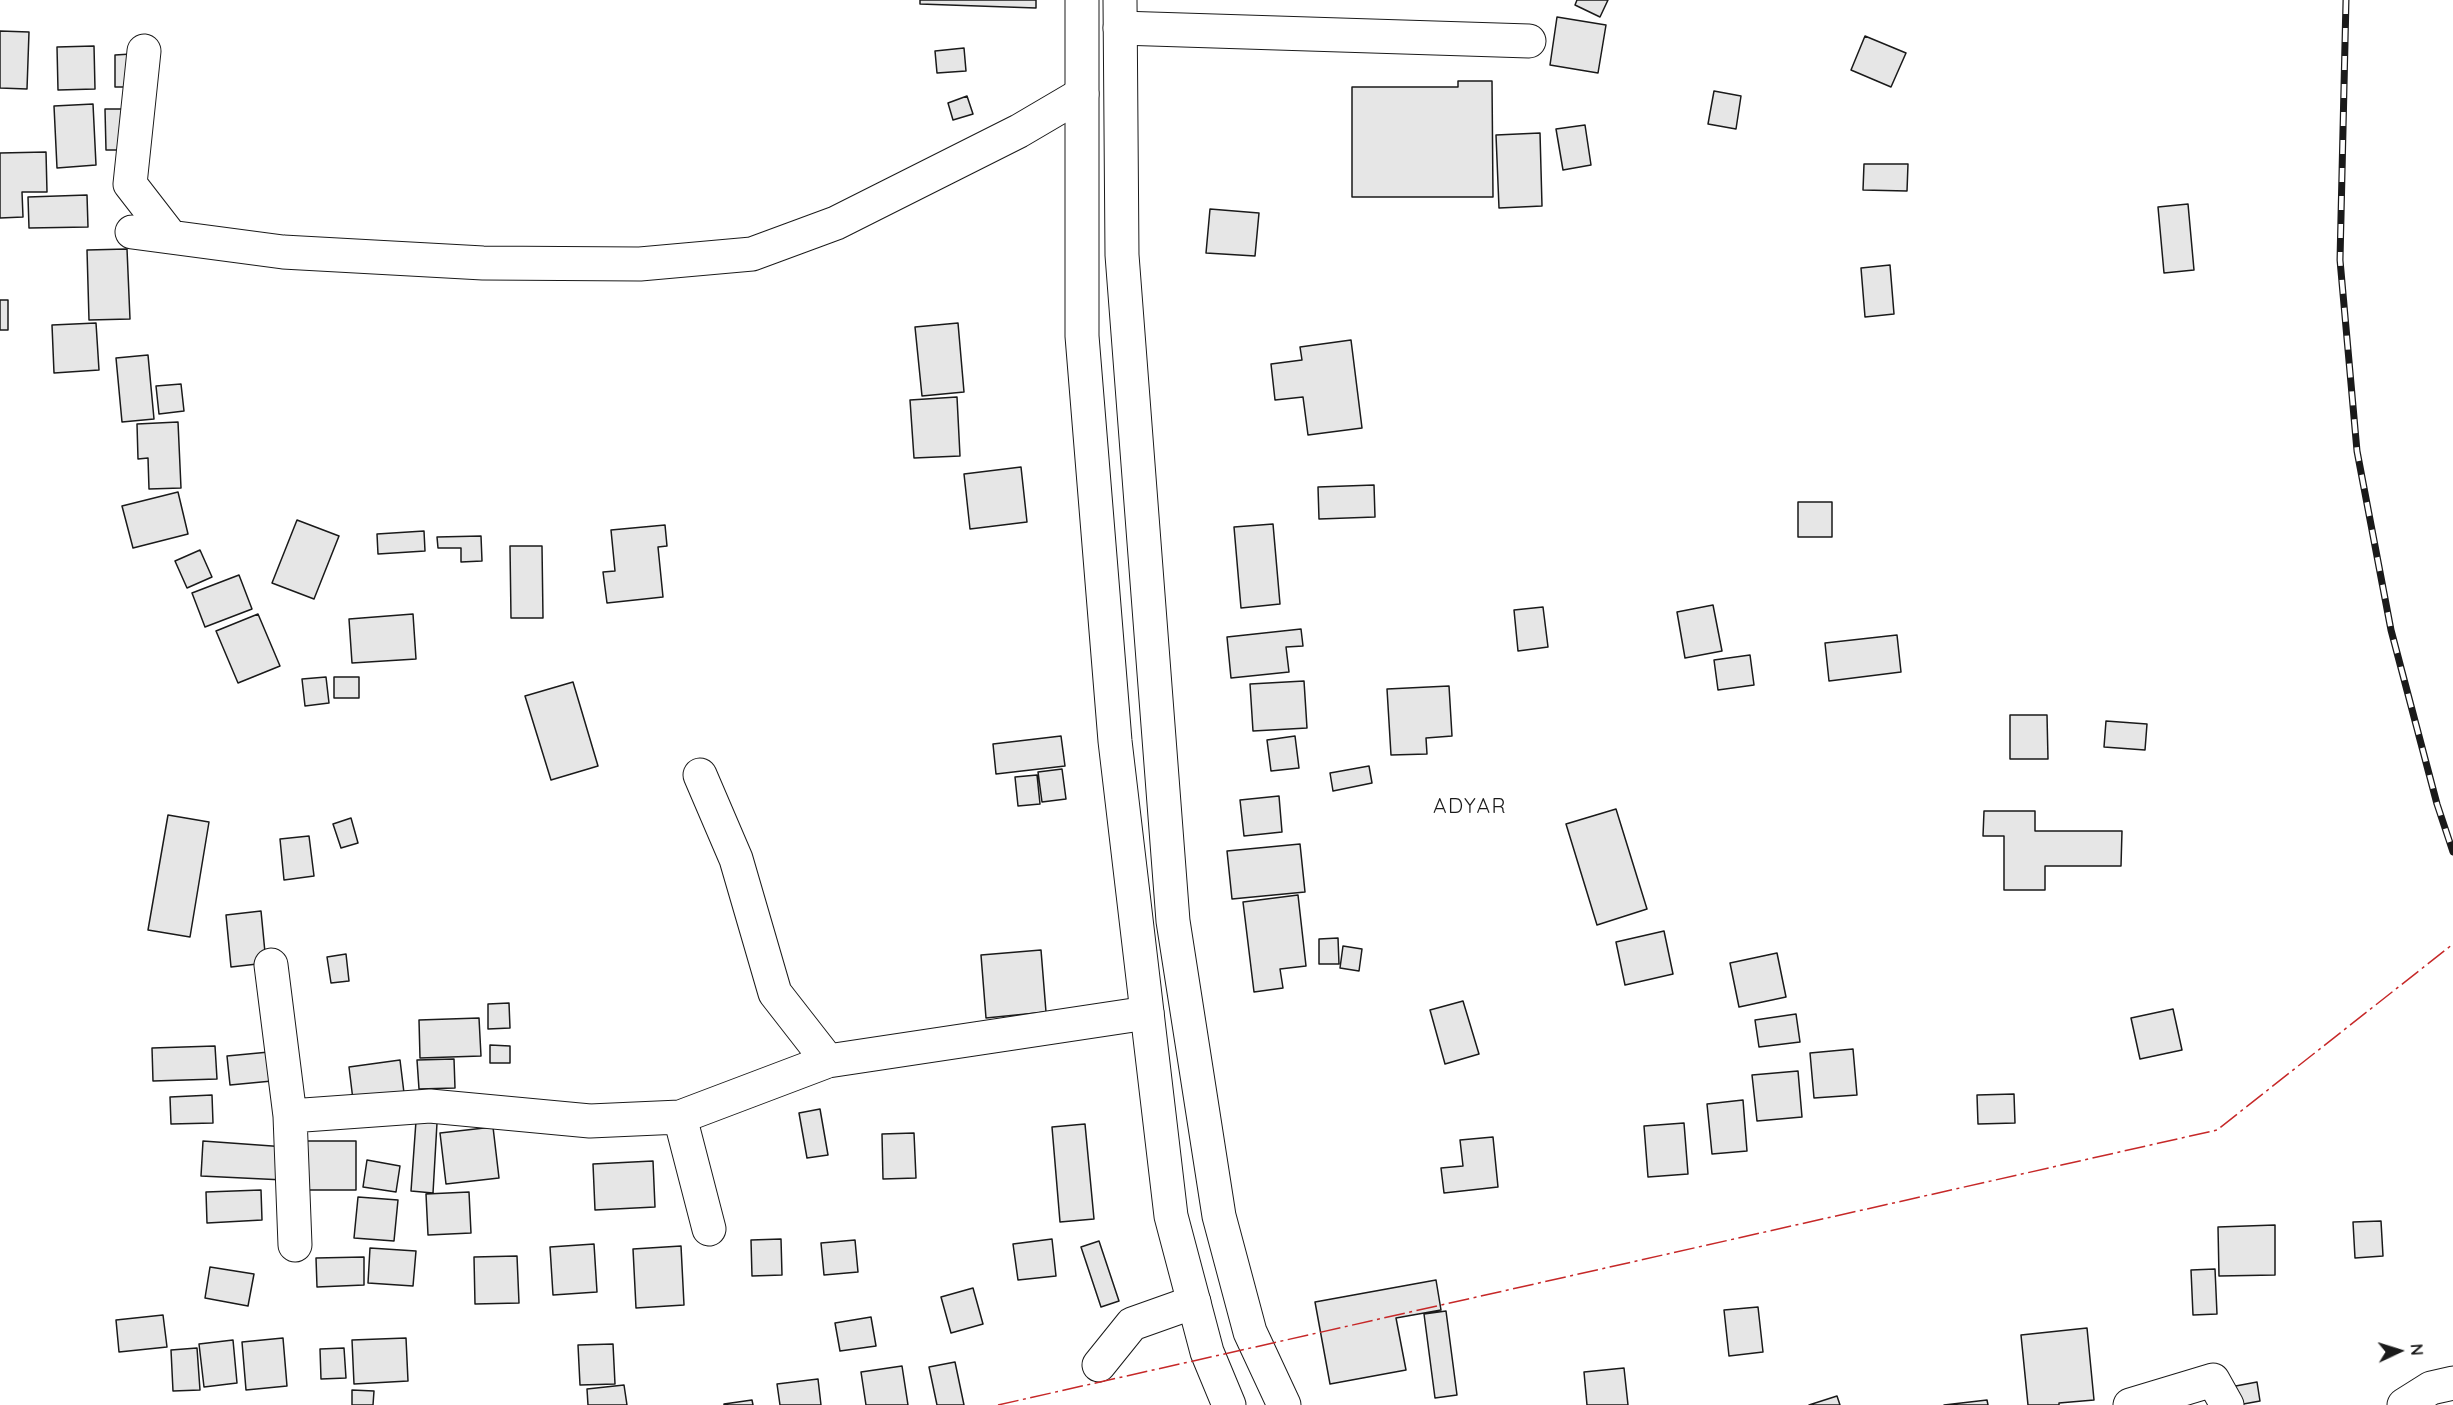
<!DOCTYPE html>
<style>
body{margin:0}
#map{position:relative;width:2453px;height:1405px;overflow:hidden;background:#fff;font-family:Quicksand,sans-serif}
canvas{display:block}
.north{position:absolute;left:2369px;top:1321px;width:60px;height:60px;-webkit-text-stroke:4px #fff;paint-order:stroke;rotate:86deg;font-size:16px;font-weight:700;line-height:24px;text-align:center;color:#1a1a1a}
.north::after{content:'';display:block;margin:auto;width:21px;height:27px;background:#1a1a1a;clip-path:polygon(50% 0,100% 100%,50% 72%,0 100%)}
</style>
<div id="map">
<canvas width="2453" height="1405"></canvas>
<div class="north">N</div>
</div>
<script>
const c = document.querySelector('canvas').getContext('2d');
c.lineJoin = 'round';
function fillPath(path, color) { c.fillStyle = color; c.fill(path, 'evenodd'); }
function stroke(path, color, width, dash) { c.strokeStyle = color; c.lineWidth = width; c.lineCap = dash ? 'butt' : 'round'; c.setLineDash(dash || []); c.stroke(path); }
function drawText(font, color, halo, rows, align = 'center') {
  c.font = font + ' Quicksand,sans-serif'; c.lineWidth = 4.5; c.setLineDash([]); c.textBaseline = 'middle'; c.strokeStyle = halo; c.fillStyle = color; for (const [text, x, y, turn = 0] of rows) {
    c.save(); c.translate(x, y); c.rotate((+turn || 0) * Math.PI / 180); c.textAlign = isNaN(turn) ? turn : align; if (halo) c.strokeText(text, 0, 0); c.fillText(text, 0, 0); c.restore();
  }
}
const building = new Path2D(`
 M 920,0 L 1036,0 L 1036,8 L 920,4 Z
 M 1577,0 L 1608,0 L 1600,17 L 1575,5 Z
 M 1557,17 L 1606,25 L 1598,73 L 1550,65 Z
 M 0,31 L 29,32 L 27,89 L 0,88 Z
 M 1865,36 L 1906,53 L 1891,87 L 1851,70 Z
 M 94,46 L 95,89 L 58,90 L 57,47 Z
 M 964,48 L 966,71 L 937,73 L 935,51 Z
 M 131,54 L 132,87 L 115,87 L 115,55 Z
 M 1458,81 L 1492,81 L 1493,197 L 1352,197 L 1352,87 L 1458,87 Z
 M 1714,91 L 1741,96 L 1736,129 L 1708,124 Z
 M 967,96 L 973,114 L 953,120 L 948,103 Z
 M 93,104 L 96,165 L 57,168 L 54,106 Z
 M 105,109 L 126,109 L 127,150 L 106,150 Z
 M 1585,125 L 1591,165 L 1563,170 L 1556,129 Z
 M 1540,133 L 1542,206 L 1499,208 L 1496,135 Z
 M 46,152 L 47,192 L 22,192 L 23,217 L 0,218 L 0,153 Z
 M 1864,164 L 1908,164 L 1907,191 L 1863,190 Z
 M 87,195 L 88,227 L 29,228 L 28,197 Z
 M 2188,204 L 2194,270 L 2164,273 L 2158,207 Z
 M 1210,209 L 1259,213 L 1255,256 L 1206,253 Z
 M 127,249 L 130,319 L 89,320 L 87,250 Z
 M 1890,265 L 1894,314 L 1865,317 L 1861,268 Z
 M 0,300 L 8,300 L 8,330 L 0,330 Z
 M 96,323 L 99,370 L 54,373 L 52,325 Z
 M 958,323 L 964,392 L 922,396 L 915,327 Z
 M 1351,340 L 1362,428 L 1308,435 L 1303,397 L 1275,400 L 1271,364 L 1302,360 L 1300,347 Z
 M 148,355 L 154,419 L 122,422 L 116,358 Z
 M 181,384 L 184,411 L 159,414 L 156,386 Z
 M 957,397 L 960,456 L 914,458 L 910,400 Z
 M 178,422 L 181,488 L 149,489 L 148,458 L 138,459 L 137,424 Z
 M 1021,467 L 1027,522 L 970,529 L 964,474 Z
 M 1374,485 L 1375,517 L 1319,519 L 1318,487 Z
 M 178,492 L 188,534 L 133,548 L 122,506 Z
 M 1798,502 L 1832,502 L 1832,537 L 1798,537 Z
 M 297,520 L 339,536 L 314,599 L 272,583 Z
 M 1273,524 L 1280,604 L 1241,608 L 1234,527 Z
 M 665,525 L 667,546 L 658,547 L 663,597 L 607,603 L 603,572 L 615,571 L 611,530 Z
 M 424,531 L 425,551 L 378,554 L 377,534 Z
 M 481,536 L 482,561 L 461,562 L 461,548 L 438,548 L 437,537 Z
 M 510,546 L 542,546 L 543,618 L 511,618 Z
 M 200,550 L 212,577 L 187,588 L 175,561 Z
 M 239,575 L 252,609 L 205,627 L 192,593 Z
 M 1713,605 L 1722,651 L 1685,658 L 1677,612 Z
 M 1543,607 L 1548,647 L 1518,651 L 1514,610 Z
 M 258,614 L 280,666 L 238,683 L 216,631 Z
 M 413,614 L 416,659 L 352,663 L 349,619 Z
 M 1301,629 L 1303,646 L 1286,647 L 1289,672 L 1231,678 L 1227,637 Z
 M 1897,635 L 1901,672 L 1829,681 L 1825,643 Z
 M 1750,655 L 1754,685 L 1718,690 L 1714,660 Z
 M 326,677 L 329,703 L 305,706 L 302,679 Z
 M 334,677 L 359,677 L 359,698 L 334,698 Z
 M 1304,681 L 1307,728 L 1253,731 L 1250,684 Z
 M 573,682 L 598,766 L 551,780 L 525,696 Z
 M 1449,686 L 1452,736 L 1426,738 L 1427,754 L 1391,755 L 1387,689 Z
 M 2010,715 L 2047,715 L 2048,759 L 2010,759 Z
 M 2106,721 L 2147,724 L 2145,750 L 2104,747 Z
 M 1061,736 L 1065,766 L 996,774 L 993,744 Z
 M 1295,736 L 1299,768 L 1271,771 L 1267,740 Z
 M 1369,766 L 1372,783 L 1333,791 L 1330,773 Z
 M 1062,769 L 1066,799 L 1042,802 L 1038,772 Z
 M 1037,775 L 1040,804 L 1018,806 L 1015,777 Z
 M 1279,796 L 1282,832 L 1244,836 L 1240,800 Z
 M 1616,809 L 1647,909 L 1597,925 L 1566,824 Z
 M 1984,811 L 2035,811 L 2035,831 L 2122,831 L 2121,866 L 2045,866 L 2045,890 L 2004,890 L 2004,836 L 1983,836 Z
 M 168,815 L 209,822 L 190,937 L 148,930 Z
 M 351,818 L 358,843 L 341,848 L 333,824 Z
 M 309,836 L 314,876 L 284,880 L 280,839 Z
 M 1300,844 L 1305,892 L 1232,899 L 1227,851 Z
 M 1298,895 L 1306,966 L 1280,969 L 1283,988 L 1254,992 L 1243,902 Z
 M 261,911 L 266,963 L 231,967 L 226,915 Z
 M 1664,931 L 1673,974 L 1625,985 L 1616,942 Z
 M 1338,938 L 1339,964 L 1319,964 L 1319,939 Z
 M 1343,946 L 1362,949 L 1359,971 L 1340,968 Z
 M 1041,950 L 1046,1012 L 986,1018 L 981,955 Z
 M 1777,953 L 1786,997 L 1739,1007 L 1730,963 Z
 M 346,954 L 349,981 L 331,983 L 327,957 Z
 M 1463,1001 L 1479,1054 L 1445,1064 L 1430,1010 Z
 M 509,1003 L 510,1028 L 488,1029 L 488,1004 Z
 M 2173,1009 L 2182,1050 L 2140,1059 L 2131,1018 Z
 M 1796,1014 L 1800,1042 L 1759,1047 L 1755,1020 Z
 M 479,1018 L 481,1056 L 420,1058 L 419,1020 Z
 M 490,1045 L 510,1046 L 510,1063 L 490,1063 Z
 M 215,1046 L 217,1079 L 153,1081 L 152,1048 Z
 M 1853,1049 L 1857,1095 L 1814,1098 L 1810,1053 Z
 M 269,1052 L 272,1081 L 230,1085 L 227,1056 Z
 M 454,1059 L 455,1088 L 419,1089 L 417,1060 Z
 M 400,1060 L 404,1093 L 353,1100 L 349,1067 Z
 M 1798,1071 L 1802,1117 L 1757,1121 L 1752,1075 Z
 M 2014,1094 L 2015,1123 L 1978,1124 L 1977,1095 Z
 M 212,1095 L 213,1123 L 171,1124 L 170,1097 Z
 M 1743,1100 L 1747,1151 L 1712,1154 L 1707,1104 Z
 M 820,1109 L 828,1155 L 807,1158 L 799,1113 Z
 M 416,1121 L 437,1123 L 433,1193 L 411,1191 Z
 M 1684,1123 L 1688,1174 L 1648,1177 L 1644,1126 Z
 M 1085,1124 L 1094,1219 L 1060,1222 L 1052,1127 Z
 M 493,1127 L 499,1178 L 446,1184 L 440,1133 Z
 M 914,1133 L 916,1178 L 883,1179 L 882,1134 Z
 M 1493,1137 L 1498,1187 L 1444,1193 L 1441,1168 L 1463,1166 L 1460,1140 Z
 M 203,1141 L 286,1147 L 284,1180 L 201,1176 Z
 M 306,1141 L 356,1141 L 356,1190 L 307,1190 Z
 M 367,1160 L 400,1166 L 396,1192 L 363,1187 Z
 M 653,1161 L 655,1207 L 595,1210 L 593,1164 Z
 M 261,1190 L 262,1220 L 207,1223 L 206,1192 Z
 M 469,1192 L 471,1233 L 428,1235 L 426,1194 Z
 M 358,1197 L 398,1200 L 394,1241 L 354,1238 Z
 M 2381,1221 L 2383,1256 L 2355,1258 L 2353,1222 Z
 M 2275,1225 L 2275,1275 L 2219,1276 L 2218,1227 Z
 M 781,1239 L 782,1275 L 752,1276 L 751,1240 Z
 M 1052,1239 L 1056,1276 L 1018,1280 L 1013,1244 Z
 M 855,1240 L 858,1272 L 824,1275 L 821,1243 Z
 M 1099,1241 L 1119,1301 L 1101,1307 L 1081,1247 Z
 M 594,1244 L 597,1292 L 553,1295 L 550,1247 Z
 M 681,1246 L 684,1305 L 636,1308 L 633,1249 Z
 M 370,1248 L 416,1251 L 413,1286 L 368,1283 Z
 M 517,1256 L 519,1303 L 475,1304 L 474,1257 Z
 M 364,1257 L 364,1285 L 317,1287 L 316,1258 Z
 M 210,1267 L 254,1274 L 248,1306 L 205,1298 Z
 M 2215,1269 L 2217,1314 L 2193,1315 L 2191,1270 Z
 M 1436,1280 L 1441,1310 L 1396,1318 L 1406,1370 L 1330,1384 L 1315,1302 Z
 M 973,1288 L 983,1324 L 951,1333 L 941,1297 Z
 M 1758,1307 L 1763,1352 L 1729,1356 L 1724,1310 Z
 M 1446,1311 L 1457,1395 L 1435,1398 L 1424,1314 Z
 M 163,1315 L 167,1347 L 119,1352 L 116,1320 Z
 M 871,1317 L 876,1346 L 840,1351 L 835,1323 Z
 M 2087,1328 L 2094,1400 L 2059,1403 L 2059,1405 L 2028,1405 L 2021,1335 Z
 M 283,1338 L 287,1386 L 246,1390 L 242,1342 Z
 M 406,1338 L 408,1381 L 354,1384 L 352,1340 Z
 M 233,1340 L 237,1383 L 204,1387 L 199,1344 Z
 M 613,1344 L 615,1384 L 580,1385 L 578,1345 Z
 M 197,1348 L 200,1390 L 173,1391 L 171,1350 Z
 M 344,1348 L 346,1378 L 321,1379 L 320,1349 Z
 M 955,1362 L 964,1405 L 937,1405 L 929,1367 Z
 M 902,1366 L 908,1405 L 866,1405 L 861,1372 Z
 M 1624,1368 L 1628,1405 L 1587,1405 L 1584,1372 Z
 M 818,1379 L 821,1405 L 780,1405 L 777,1384 Z
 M 2257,1382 L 2260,1401 L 2238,1405 L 2225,1388 Z
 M 624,1385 L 627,1405 L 588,1405 L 587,1389 Z
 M 352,1390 L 374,1391 L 373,1405 L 352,1405 Z
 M 1837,1396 L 1840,1405 L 1809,1405 Z
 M 752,1400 L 753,1405 L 724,1405 L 724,1404 Z
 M 1987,1400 L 1988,1405 L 1944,1405 Z`);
fillPath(building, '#e6e6e6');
stroke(building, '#1a1a1a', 1.5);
const minor = new Path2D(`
 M 1120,28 L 1529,41
 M 144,51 L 130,184 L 171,237
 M 132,232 L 283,252 L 483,263 L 640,264 L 752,254 L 836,223 L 1019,131 L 1082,94
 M 700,775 L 736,859 L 775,993 L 828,1061
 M 271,965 L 290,1116 L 295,1245
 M 290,1116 L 430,1106 L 590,1121 L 680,1117 L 828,1061 L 1147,1013
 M 680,1117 L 709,1229
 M 1099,1365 L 1132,1324 L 1194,1302
 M 2130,1405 L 2213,1380 L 2227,1405
 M 2404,1405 L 2431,1388 L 2453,1383`);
const highway = new Path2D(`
 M 1082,0 L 1082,336 L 1115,741 L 1171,1216 L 1207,1352 L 1229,1405
 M 1120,0 L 1122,255 L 1173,921 L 1219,1216 L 1250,1332 L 1284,1405`);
stroke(minor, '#1a1a1a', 35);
stroke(highway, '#1a1a1a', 35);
stroke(minor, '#fff', 33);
stroke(highway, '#fff', 33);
const rail = new Path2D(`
 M 2346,0 L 2340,260 L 2357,451 L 2391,630 L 2437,804 L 2453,852`);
stroke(rail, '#1a1a1a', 7);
stroke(rail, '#fff', 4.5, [14]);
stroke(new Path2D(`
 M 998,1405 L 2217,1130 L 2453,944`), '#c62828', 1.5, [21, 4.5, 3, 4.5]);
c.letterSpacing = '1.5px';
drawText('21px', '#1a1a1a', '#fff', [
 ["ADYAR",1470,807]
]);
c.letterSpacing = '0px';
</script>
